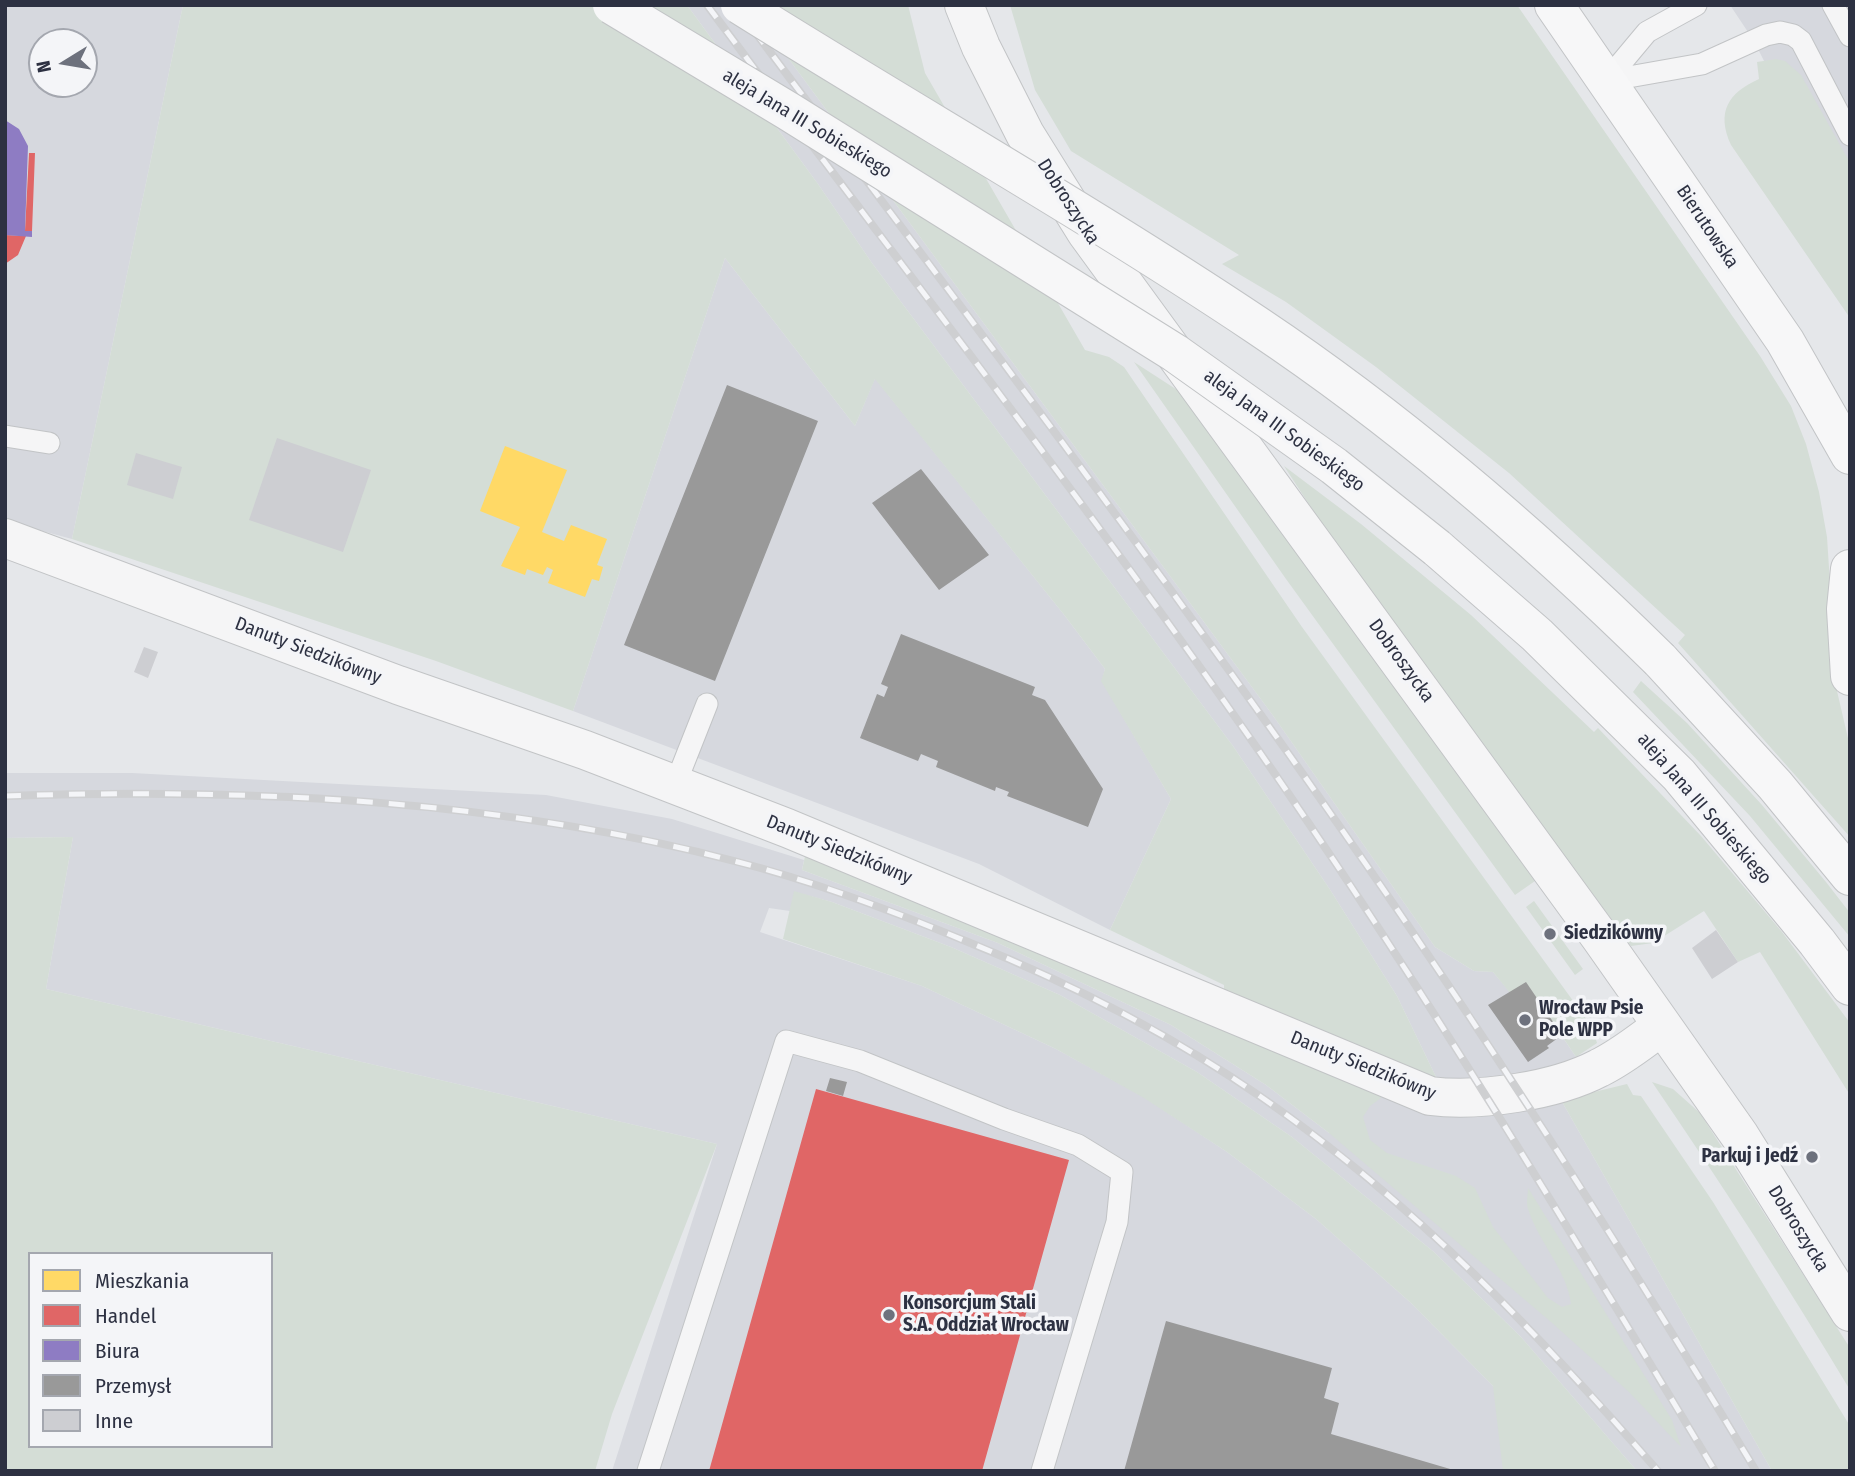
<!DOCTYPE html>
<meta charset="utf-8">
<style>
body{margin:0}
#map{position:relative;width:1855px;height:1476px;overflow:hidden;background:#e5e7ea;font-family:"Fira Sans Condensed",sans-serif}
canvas{display:block}
.frame{position:absolute;inset:0;border:7px solid #2d3142;pointer-events:none}
.legend{position:absolute;left:28px;top:1252px;width:245px;height:196px;box-sizing:border-box;background:#f4f5f8;border:2px solid #a4a7af;margin:0;padding:9px 12px;list-style:none;font-size:21px;color:#2d3142}
.legend li{display:flex;align-items:center;gap:14px;height:35px}
.legend b{width:35px;border:2px solid #a4a7af}
.north{position:absolute;left:28px;top:28px;width:70px;height:70px;box-sizing:border-box;background:#f4f5f8;border:2px solid #a4a7af;border-radius:50%;rotate:259deg;font-size:19px;font-weight:700;line-height:28px;text-align:center;color:#2d3142}
.north::after{content:'';display:block;margin:auto;width:24px;height:32px;background:#6d717d;clip-path:polygon(50% 0,100% 100%,50% 72%,0 100%)}
</style>
<div id="map">
<canvas width="1855" height="1476"></canvas>
<div class="frame"></div>
<ul class="legend">
<li><b style="height:19px;background:#ffd966"></b>Mieszkania</li>
<li><b style="height:19px;background:#e06666"></b>Handel</li>
<li><b style="height:19px;background:#8e7cc3"></b>Biura</li>
<li><b style="height:19px;background:#999"></b>Przemysł</li>
<li><b style="height:19px;background:#cdced2"></b>Inne</li>
</ul>
<div class="north">N</div>
</div>
<script>
const c = document.querySelector('canvas').getContext('2d');
c.lineJoin = 'round';
function fillPath(path, color) { c.fillStyle = color; c.fill(path, 'evenodd'); }
function stroke(path, color, width, dash) { c.strokeStyle = color; c.lineWidth = width; c.lineCap = dash ? 'butt' : 'round'; c.setLineDash(dash || []); c.stroke(path); }
function drawText(font, color, halo, rows, align = 'center') {
  c.font = font + ' "Fira Sans Condensed",sans-serif'; c.lineWidth = 7; c.setLineDash([]); c.textBaseline = 'middle'; c.strokeStyle = halo; c.fillStyle = color; for (const [text, x, y, turn = 0] of rows) {
    c.save(); c.translate(x, y); c.rotate((+turn || 0) * Math.PI / 180); c.textAlign = isNaN(turn) ? turn : align; if (halo) c.strokeText(text, 0, 0); c.fillText(text, 0, 0); c.restore();
  }
}
fillPath(new Path2D(`
 M 5,5 L 183,5 L 72,539 L 5,521 ZM 42,42 L 84,42 L 84,84 L 42,84 Z
 M 687,5 L 749,5 L 1274,717 L 1435,947 L 1474,971 L 1493,972 L 1509,991 L 1526,983 L 1576,1057 L 1555,1069 L 1487,1080 L 1438,1081 L 1397,996 L 1329,888 L 1233,746 L 872,263 L 818,184 Z
 M 1730,5 L 1850,5 L 1850,232 L 1754,41 Z
 M 725,258 L 855,426 L 875,378 L 1065,616 L 1105,669 L 1102,681 L 1171,799 L 1110,930 L 979,864 L 573,711 Z
 M 5,773 L 132,773 L 546,795 L 672,819 L 804,860 L 802,870 L 998,943 L 1171,1025 L 1266,1085 L 1329,1133 L 1380,1093 L 1561,1100 L 1772,1471 L 1637,1471 L 1521,1337 L 1434,1252 L 1292,1137 L 1197,1072 L 1060,995 L 951,947 L 832,902 L 795,892 L 790,911 L 769,908 L 760,932 L 922,986 L 1056,1049 L 1144,1097 L 1227,1152 L 1316,1219 L 1411,1303 L 1493,1386 L 1569,1471 L 612,1471 L 717,1144 L 46,989 L 73,837 L 5,838 Z`), '#d6d8de');
fillPath(new Path2D(`
 M 183,5 L 687,5 L 818,184 L 872,263 L 1233,746 L 1329,888 L 1397,996 L 1438,1081 L 1224,992 L 1224,985 L 1110,930 L 1171,799 L 1101,681 L 1105,669 L 1065,616 L 875,379 L 855,426 L 725,258 L 573,711 L 436,661 L 72,539 Z
 M 749,5 L 908,5 L 925,73 L 1085,350 L 1109,357 L 1124,367 L 1302,627 L 1592,1027 L 1597,1043 L 1576,1057 L 1526,983 L 1510,993 L 1493,972 L 1474,971 L 1435,947 L 1274,717 Z
 M 1010,5 L 1517,5 L 1760,356 L 1791,406 L 1806,444 L 1819,492 L 1827,537 L 1837,691 L 1850,747 L 1850,837 L 1678,643 L 1685,635 L 1509,473 L 1376,367 L 1286,302 L 1222,264 L 1239,255 L 1071,151 L 1035,90 Z
 M 1776,59 L 1785,61 L 1801,75 L 1850,163 L 1850,318 L 1731,145 C 1716,112 1728,93 1759,79 L 1757,62 Z
 M 1134,362 L 1185,395 L 1280,530 L 1535,881 L 1515,895 L 1286,579 Z
 M 1284,466 L 1361,524 L 1471,615 L 1594,732 L 1598,728 L 1701,836 L 1782,932 L 1850,1023 L 1850,1095 L 1760,952 L 1738,962 L 1704,911 L 1653,943 L 1631,946 L 1381,607 L 1312,509 Z
 M 1641,681 L 1687,723 L 1762,805 L 1826,882 L 1850,913 L 1850,937 L 1750,816 L 1633,692 Z
 M 73,837 L 46,989 L 717,1144 L 612,1414 L 595,1471 L 5,1471 L 5,838 ZM 30,1254 L 271,1254 L 271,1446 L 30,1446 Z
 M 806,852 L 1380,1093 L 1381,1098 L 1370,1106 L 1363,1117 L 1370,1140 L 1387,1153 L 1456,1176 L 1475,1188 L 1493,1227 L 1548,1298 L 1562,1307 L 1571,1304 C 1567,1270 1539,1243 1528,1209 C 1526,1203 1528,1194 1528,1188 L 1672,1420 L 1681,1447 L 1629,1392 L 1551,1322 L 1329,1133 L 1266,1085 L 1171,1025 L 998,943 L 802,870 Z
 M 794,891 L 832,902 L 951,947 L 1060,995 L 1197,1072 L 1292,1137 L 1434,1252 L 1521,1337 L 1637,1471 L 1503,1471 L 1493,1386 L 1411,1303 L 1316,1219 L 1227,1152 L 1144,1098 L 1056,1049 L 922,986 L 783,939 Z
 M 1534,901 L 1583,969 L 1575,975 L 1526,907 Z
 M 1652,1082 L 1673,1089 L 1700,1113 L 1850,1348 L 1850,1390 C 1787,1285 1721,1183 1652,1082 Z
 M 1627,1084 L 1633,1095 L 1641,1096 L 1713,1202 L 1850,1426 L 1850,1471 L 1772,1471 L 1561,1100 Z`), '#d4ddd6');
fillPath(new Path2D(`
 M 505,446 L 567,470 L 542,532 L 564,541 L 571,525 L 607,539 L 597,565 L 603,567 L 599,581 L 592,579 L 585,597 L 548,583 L 553,570 L 547,567 L 543,575 L 527,569 L 525,575 L 501,566 L 520,527 L 480,511 Z`), '#ffd966');
fillPath(new Path2D(`
 M 29,153 L 35,153 L 32,231 L 25,231 Z
 M 5,235 L 26,236 L 18,255 L 5,264 Z
 M 816,1089 L 1069,1160 L 982,1471 L 709,1471 Z`), '#e06666');
fillPath(new Path2D(`
 M 5,120 L 19,129 L 28,146 L 25,231 L 32,231 L 32,237 L 5,235 Z`), '#8e7cc3');
fillPath(new Path2D(`
 M 727,385 L 818,421 L 715,681 L 624,645 Z
 M 921,469 L 989,555 L 939,590 L 872,503 Z
 M 901,634 L 1035,687 L 1032,695 L 1045,700 L 1103,789 L 1088,827 L 1007,796 L 1009,792 L 996,787 L 995,791 L 936,767 L 938,761 L 921,754 L 918,761 L 860,738 L 877,694 L 884,697 L 888,687 L 881,684 Z
 M 1526,982 L 1562,1035 L 1547,1046 L 1549,1048 L 1528,1062 L 1488,1005 Z
 M 830,1078 L 847,1082 L 843,1096 L 826,1091 Z
 M 1166,1321 L 1332,1368 L 1324,1398 L 1339,1403 L 1331,1434 L 1457,1471 L 1124,1471 Z`), '#999');
fillPath(new Path2D(`
 M 277,438 L 371,470 L 343,552 L 249,520 Z
 M 136,453 L 182,467 L 173,499 L 127,485 Z
 M 144,647 L 158,652 L 148,678 L 134,672 Z
 M 1716,930 L 1738,962 L 1712,979 L 1692,948 Z`), '#cdced2');
const lane = new Path2D(`
 M 1833,5 L 1850,36
 M 1606,81 L 1702,64 L 1766,35 L 1780,32 L 1793,35 L 1801,41 L 1850,135
 M 1606,81 L 1647,32 L 1696,5
 M 5,436 L 49,443
 M 675,785 L 707,704
 M 648,1471 L 786,1041 L 860,1061 L 1004,1119 L 1078,1145 L 1122,1172 L 1117,1222 L 1042,1471`);
const street = new Path2D(`
 M 964,5 L 981,47 L 1025,134 L 1086,232 L 1600,937 L 1740,1136 L 1850,1312
 M 5,538 L 398,685 L 585,750 L 787,828 L 1430,1096 C 1480,1102 1555,1091 1599,1068 C 1622,1057 1641,1041 1662,1026`);
const secondary = new Path2D(`
 M 1554,5 L 1785,341 L 1850,455
 M 1437,548 L 1537,635 L 1679,775 L 1817,942 L 1850,986
 M 1850,569 L 1846,609 L 1850,676
 M 1660,660 L 1775,785 L 1850,876`);
stroke(lane, '#c2c4c6', 23);
stroke(street, '#c2c4c6', 40);
stroke(secondary, '#c2c4c6', 40);
stroke(lane, '#f5f5f6', 21);
stroke(street, '#f5f5f6', 38);
stroke(secondary, '#f7f7f8', 38);
const rail = new Path2D(`
 M 707,5 C 901,266 1102,522 1286,790 C 1438,1011 1576,1241 1715,1471
 M 735,5 C 941,281 1150,554 1347,837 C 1491,1043 1626,1255 1756,1471
 M 5,796 C 250,788 500,799 738,862 C 816,882 893,911 968,942 C 1072,984 1172,1035 1264,1099 C 1414,1203 1539,1334 1658,1471`);
stroke(rail, '#cecfd1', 8);
stroke(rail, '#f4f5f8', 5, [16]);
const secondaryBridge = new Path2D(`
 M 612,5 L 788,111 L 1175,353 L 1334,466 L 1437,548
 M 740,5 C 912,113 1089,213 1258,326 C 1403,423 1536,538 1660,660`);
stroke(secondaryBridge, '#c2c4c6', 40, []);
stroke(secondaryBridge, '#f7f7f8', 38);
for (const [x, y, r, color] of [
 [1550,934,7,"#6d717d"],
 [1525,1020,7,"#6d717d"],
 [1812,1157,7,"#6d717d"],
 [889,1315,7,"#6d717d"]
]) { const dot = new Path2D(); dot.arc(x, y, r, 0, 2 * Math.PI); c.fillStyle = color; c.fill(dot); stroke(dot, '#f4f5f8', 2.5); }
drawText('19px', '#2d3142', '#f4f5f8', [
 ["aleja Jana III Sobieskiego",807,124,31],
 ["Dobroszycka",1068,202,57],
 ["Bierutowska",1707,227,56],
 ["aleja Jana III Sobieskiego",1284,431,36],
 ["Danuty Siedzikówny",308,651,21],
 ["Dobroszycka",1401,661,54],
 ["aleja Jana III Sobieskiego",1704,809,49],
 ["Danuty Siedzikówny",839,850,22],
 ["Danuty Siedzikówny",1363,1066,22],
 ["Dobroszycka",1798,1229,58]
]);
drawText('bold 19px', '#2d3142', '#f4f5f8', [
 ["Siedzikówny",1564,934],
 ["Wrocław Psie",1539,1009],
 ["Pole WPP",1539,1031],
 ["Parkuj i Jedź",1798,1157,"right"],
 ["Konsorcjum Stali",903,1304],
 ["S.A. Oddział Wrocław",903,1326]
], 'left');
</script>
